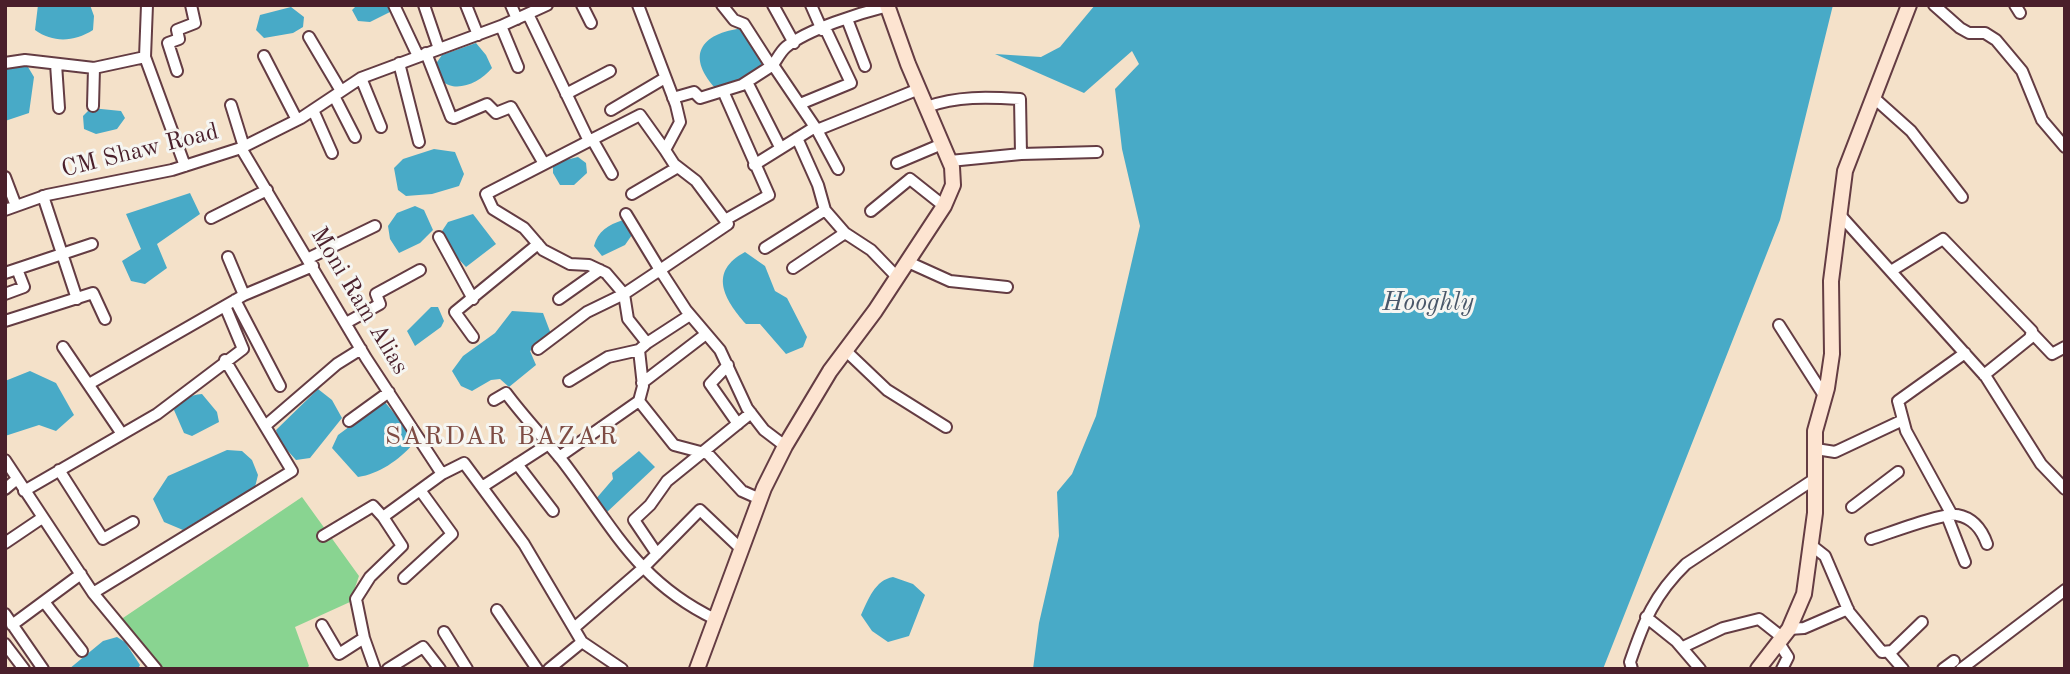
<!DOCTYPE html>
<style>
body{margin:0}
#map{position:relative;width:2070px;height:674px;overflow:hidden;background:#f4e1c9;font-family:"Old Standard TT",serif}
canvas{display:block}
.frame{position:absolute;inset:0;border:7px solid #4a1f2b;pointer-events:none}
</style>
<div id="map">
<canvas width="2070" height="674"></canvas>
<div class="frame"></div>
</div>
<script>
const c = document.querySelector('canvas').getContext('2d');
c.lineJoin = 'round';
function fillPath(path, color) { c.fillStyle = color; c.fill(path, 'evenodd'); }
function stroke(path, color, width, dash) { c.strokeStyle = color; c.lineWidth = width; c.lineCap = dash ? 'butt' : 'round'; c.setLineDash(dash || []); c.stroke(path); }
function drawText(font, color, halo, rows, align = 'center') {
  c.font = font + ' "Old Standard TT",serif'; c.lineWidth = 6; c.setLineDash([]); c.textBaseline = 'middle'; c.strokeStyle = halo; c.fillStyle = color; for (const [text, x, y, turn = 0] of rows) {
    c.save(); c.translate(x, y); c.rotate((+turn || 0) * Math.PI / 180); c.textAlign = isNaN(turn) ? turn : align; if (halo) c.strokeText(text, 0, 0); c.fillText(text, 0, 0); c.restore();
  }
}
fillPath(new Path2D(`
 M 302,497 L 359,576 L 350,602 L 295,627 L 309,666 L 306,669 L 160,669 L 120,620 Z`), '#89d491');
fillPath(new Path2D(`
 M 38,5 L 90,5 L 94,16 L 93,30 C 74,42 53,43 35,30 Z
 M 357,5 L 389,5 L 392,11 L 370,22 L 358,21 L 352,10 Z
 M 1095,5 L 1833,5 L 1780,220 L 1603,669 L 1033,669 L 1039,623 L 1059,536 L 1057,492 L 1072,474 L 1096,416 L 1140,226 L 1122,149 L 1115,89 L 1139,64 L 1132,51 L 1084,93 L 995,54 L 1041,57 L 1060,47 Z
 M 291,7 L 304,17 L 303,27 L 293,33 L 264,38 L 256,30 L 260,15 Z
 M 744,28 L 763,57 L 760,70 L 739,84 L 718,91 C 685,57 699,33 744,28 Z
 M 476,43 L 486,55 L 492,68 C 476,88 440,98 435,65 L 442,55 Z
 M 5,67 L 28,67 L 34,77 L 29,113 L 5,121 Z
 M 91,108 L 121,111 L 125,118 L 117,129 L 96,134 L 84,129 L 83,116 Z
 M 434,149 L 455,152 L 464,174 L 459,186 L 432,194 L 406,196 L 398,190 L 394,168 L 403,159 Z
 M 578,157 L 586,163 L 587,173 L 574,185 L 560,185 L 553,173 L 553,163 Z
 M 190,193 L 200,214 L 157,244 L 167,268 L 145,284 L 131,281 L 122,261 L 141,249 L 126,214 Z
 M 415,206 L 424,210 L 433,230 L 420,243 L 399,253 L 390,239 L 388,226 L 397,213 Z
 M 473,214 L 496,244 L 466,267 L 450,250 L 442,231 L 448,222 Z
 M 623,220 L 629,222 L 634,232 L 625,245 L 602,256 L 594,246 C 598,231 608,225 623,220 Z
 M 745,252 L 765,266 L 775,291 L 787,298 L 807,337 L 803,347 L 786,354 L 760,324 L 746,324 C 724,299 708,272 745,252 Z
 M 431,307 L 438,307 L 444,321 L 441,327 L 415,346 L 407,331 Z
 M 512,311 L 543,313 L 551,334 L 530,351 L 536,365 L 509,387 L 500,379 L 491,380 L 472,391 L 461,386 L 452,371 L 463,356 L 495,333 Z
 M 30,371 L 56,383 L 74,415 L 56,431 L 39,425 L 5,436 L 5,381 Z
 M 318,389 L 332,400 L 342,418 L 310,458 L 296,460 L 279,441 L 276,430 Z
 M 202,394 L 217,412 L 219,422 L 192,436 L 184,433 L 174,410 C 179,399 190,395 202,394 Z
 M 384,401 L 403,424 L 413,444 C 399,460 379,474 358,477 L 332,448 L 338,435 Z
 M 227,450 L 242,451 L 252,460 L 258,475 L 255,487 L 183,530 L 164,522 L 153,499 L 168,476 Z
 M 639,451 L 655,467 L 606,513 L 595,500 L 613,479 L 612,473 Z
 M 893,577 L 913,584 L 925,595 L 909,636 L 888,642 L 872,631 L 861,615 C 868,600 875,580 893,577 Z
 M 117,637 L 125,642 L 140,665 L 138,669 L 69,669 L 103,641 Z`), '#48aac7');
const street = new Path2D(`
 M 147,5 L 145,57 L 185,166
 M 394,5 L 418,56
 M 424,5 L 439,49
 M 466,5 L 478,35
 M 511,5 L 517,19
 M 582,5 L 591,23
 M 638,5 L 676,105 L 680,122 L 665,150 L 674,164 L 696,181 L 728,224 L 660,270 L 686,310 L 720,350 L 747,408 L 764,430 L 785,446
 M 722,5 L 734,20 L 744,24 L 771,66
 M 773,5 L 794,43
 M 811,5 L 822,30
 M 1934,5 L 1960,28 L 1969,33 L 1985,33 L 1996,40 L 2022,71 L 2042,120 L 2065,147
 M 2015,5 L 2020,13
 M 528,14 L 589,141 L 486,194 L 493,209 L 524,228 L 543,250 L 570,264 L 589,265 L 606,273 L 624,294 L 628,319 L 647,343 L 639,350 L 643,386 L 639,401 L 674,445 L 708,454 L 742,491 L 760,499
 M 847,19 L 865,66
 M 501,26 L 518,67
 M 309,37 L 341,91
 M 426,53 L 451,117 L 454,118 L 487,104 L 496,113 L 511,107 L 543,162
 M 264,56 L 297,120
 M 5,63 L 25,60 L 94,68 L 145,57
 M 399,63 L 419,142
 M 56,64 L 59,108
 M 773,65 C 777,59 781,51 786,47 C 808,29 860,13 888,6
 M 177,71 L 168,43 L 179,39 L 177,30 L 195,23 L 191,5
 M 361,78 L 381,127
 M 747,82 L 780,147
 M 723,91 L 769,195 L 725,220
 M 566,94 L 610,71
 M 334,96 L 355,137
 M 1873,97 L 1911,131 L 1962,197
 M 673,98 L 694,92 L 700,98 L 742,85 L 773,65 L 817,130 L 919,89
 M 800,104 L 851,83 L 825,28
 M 231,105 L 244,147
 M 93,106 L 94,68
 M 926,107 C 958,96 986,97 1020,99 L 1021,154
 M 313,110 L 332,153
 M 611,110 L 665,78
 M 817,130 L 838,169
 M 797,138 L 818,185 L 825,210 L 845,233 L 871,250 L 897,277
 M 592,139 L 612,174
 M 589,141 L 640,115 L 665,150
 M 241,148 L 366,358 L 442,474
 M 950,161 L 1021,154 L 1097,152
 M 897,163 L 942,144
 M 754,165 L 815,127
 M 5,177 L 16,206
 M 632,194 L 678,167
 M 43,196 L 77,299
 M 5,210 L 47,195 L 172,170 L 241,148 L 301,118 L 361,78 L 501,26 L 547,5
 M 871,211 L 910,179 L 944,206
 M 1841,216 L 1986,377 L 2041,464 L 2065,489
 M 211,218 L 267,190
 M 439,237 L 473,299
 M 765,248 L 825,210
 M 228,257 L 244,295
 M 309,258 L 375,226
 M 908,262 L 950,281 L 1007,287
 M 793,268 L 845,233
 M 1891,271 L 1943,239 L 2032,331 L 2030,338 L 1984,375
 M 5,273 L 92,244
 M 5,294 L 24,287 L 17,269
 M 559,299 L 600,270
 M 235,300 L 280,386
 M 5,321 L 93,293 L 105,319
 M 346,323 L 380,304 L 376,294 L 420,270
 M 1779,325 L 1825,397
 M 2033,334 L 2052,354 L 2065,347
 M 473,337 L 455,312 L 538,244
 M 647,343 L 690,315
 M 63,347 L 122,434
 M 538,349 L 587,312 L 624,294 L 660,270 L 626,214
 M 845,350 L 887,390 L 946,427
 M 728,365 L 710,384 L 738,424
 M 569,381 L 608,357 L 639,350
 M 642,383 L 706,334
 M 89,384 L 244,295 L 313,266
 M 494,400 L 506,393 C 523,416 543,437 561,459 C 612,525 636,581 715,619
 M 349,421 L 389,392
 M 265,426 L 337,364 L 361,349
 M 1816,449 L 1835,452 L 1903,420
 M 559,457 L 639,401
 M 5,460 L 93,593 L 156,669
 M 517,464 L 553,511
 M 59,470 L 103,539 L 133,522
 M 482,487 L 547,445
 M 5,489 L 17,479
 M 24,491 L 157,414 L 243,349 L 225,306
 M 1852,507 L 1898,472
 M 1952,515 L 1906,431 L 1898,401 L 1965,353
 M 1947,516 L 1965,562
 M 323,536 L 373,506 L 383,517
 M 1871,539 C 1887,534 1944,512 1957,515 C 1974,518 1982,530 1987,544
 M 5,543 L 42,518
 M 1811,545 L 1825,556 L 1849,612 L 1882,652 L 1892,651 L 1922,622
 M 657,554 L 634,520 L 650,505 L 667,481 L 751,413
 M 404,578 L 452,534 L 420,490
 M 93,593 L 292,471 L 225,360
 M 45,603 L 82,651
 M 497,610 L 537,669
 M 5,614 L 43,669
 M 1646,617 L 1676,641 L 1700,669
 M 12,625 L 81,574
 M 322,625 L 339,654 L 364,638
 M 574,628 L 642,569 L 700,510 L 741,549
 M 1789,629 L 1804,628 L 1848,609
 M 444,632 L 467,669
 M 1779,643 L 1788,657 L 1782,669
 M 5,644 L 24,669
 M 1683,647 L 1723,628 L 1759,619 L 1783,638
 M 1889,653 L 1903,669
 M 375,669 L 364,638 L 356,599 L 370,577 L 402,546 L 383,517 L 442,474 L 464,463 L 524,544 L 582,642 L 622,669
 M 388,669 L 423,647 L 440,669
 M 549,669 L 582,642
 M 1632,669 L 1630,662 C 1644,621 1654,595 1686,564 L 1816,478
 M 1943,669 L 1954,661
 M 1961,669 L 2065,590`);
const secondary = new Path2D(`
 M 697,669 L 764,488 L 785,446 L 830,371 L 875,311 L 944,206 L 953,185 L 952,167 L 908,64 L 887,5
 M 1758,669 L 1789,629 L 1804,594 L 1815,513 L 1815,431 L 1827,388 L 1832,354 L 1831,281 L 1845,171 L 1909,5`);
stroke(street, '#643c43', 14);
stroke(secondary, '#643c43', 18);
stroke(street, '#fff', 10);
stroke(secondary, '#fde4d1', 14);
drawText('24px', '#4a1f2b', '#f6f6f2', [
 ["CM Shaw Road",140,151,-14],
 ["Moni Ram Alias",359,301,59]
]);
drawText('italic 26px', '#495769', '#f6f6f2', [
 ["Hooghly",1428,303]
]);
c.letterSpacing = '2px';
drawText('26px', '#7e4c44', '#f6f6f2', [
 ["SARDAR BAZAR",502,437]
]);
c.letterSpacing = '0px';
</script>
